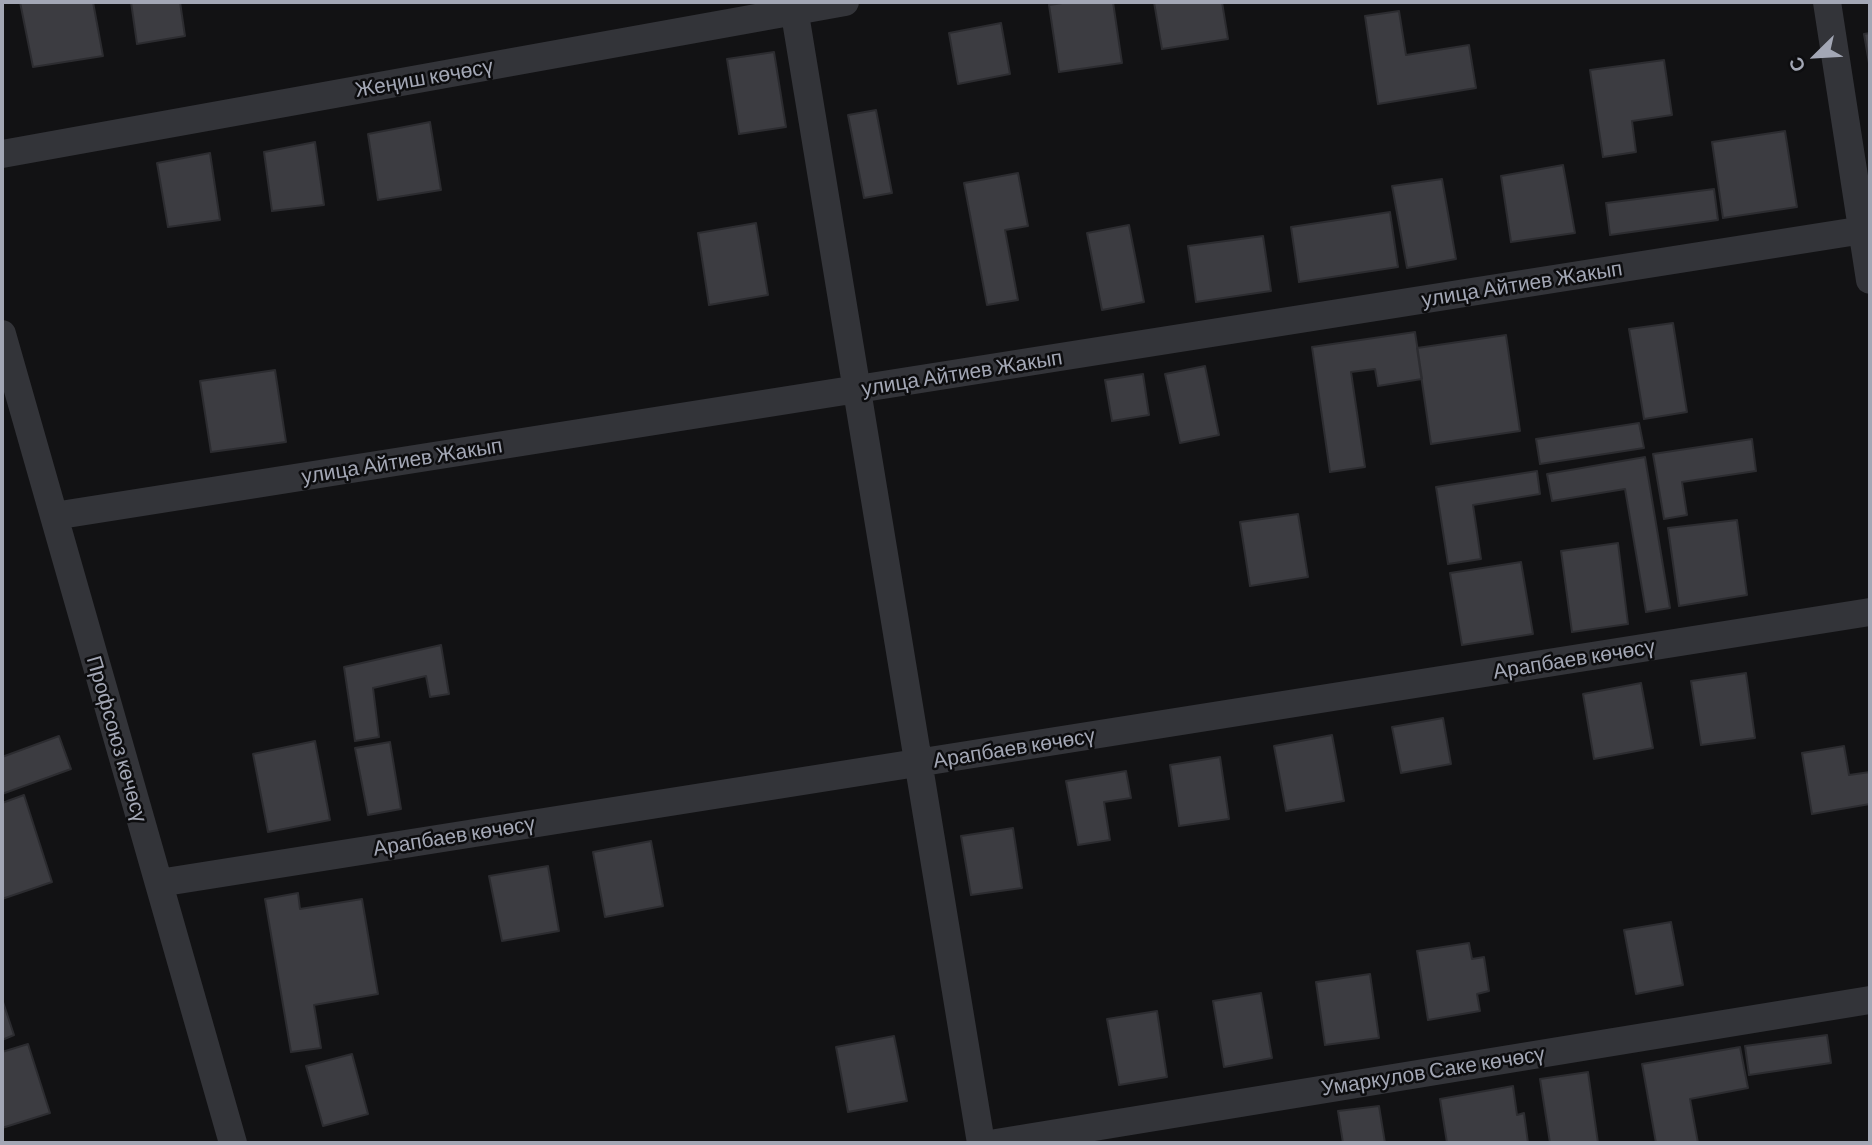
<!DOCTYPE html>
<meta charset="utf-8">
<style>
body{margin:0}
#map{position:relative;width:1872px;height:1145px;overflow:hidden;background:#121214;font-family:Barlow,sans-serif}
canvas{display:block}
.frame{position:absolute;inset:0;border:4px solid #a3a7b5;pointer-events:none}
.north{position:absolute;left:1781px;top:21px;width:70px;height:70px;-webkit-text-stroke:5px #0d0d0f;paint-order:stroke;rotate:246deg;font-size:19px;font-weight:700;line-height:28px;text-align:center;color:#a3a7b5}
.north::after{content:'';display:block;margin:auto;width:24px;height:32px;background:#a3a7b5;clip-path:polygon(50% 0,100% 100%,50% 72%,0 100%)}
</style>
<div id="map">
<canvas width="1872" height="1145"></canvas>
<div class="frame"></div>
<div class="north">С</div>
</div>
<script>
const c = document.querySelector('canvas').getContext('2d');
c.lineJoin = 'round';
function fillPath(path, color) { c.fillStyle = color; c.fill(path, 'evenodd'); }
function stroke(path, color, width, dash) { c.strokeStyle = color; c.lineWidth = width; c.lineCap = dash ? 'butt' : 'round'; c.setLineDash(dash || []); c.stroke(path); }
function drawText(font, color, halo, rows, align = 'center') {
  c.font = font + ' Barlow,sans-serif'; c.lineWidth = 5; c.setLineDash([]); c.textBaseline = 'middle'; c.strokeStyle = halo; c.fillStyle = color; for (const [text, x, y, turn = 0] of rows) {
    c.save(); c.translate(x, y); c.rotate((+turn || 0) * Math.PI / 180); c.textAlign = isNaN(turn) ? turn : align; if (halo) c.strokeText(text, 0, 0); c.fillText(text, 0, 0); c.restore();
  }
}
const building = new Path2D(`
 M 20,2 L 93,2 L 103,56 L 33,67 Z
 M 131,2 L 180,2 L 185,36 L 137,44 Z
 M 1069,2 L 1113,2 L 1122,63 L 1059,72 L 1049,5 Z
 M 1154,2 L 1222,2 L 1228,39 L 1162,49 Z
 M 1399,11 L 1406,55 L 1469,45 L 1476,88 L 1378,104 L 1365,16 Z
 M 1001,23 L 1010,74 L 958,84 L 949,33 Z
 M 1870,33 L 1870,69 L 1864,34 Z
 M 774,52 L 786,127 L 739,134 L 727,59 Z
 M 1664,60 L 1672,115 L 1632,121 L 1636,152 L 1603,157 L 1590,70 Z
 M 876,110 L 892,193 L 864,198 L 848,115 Z
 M 430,122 L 441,190 L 378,200 L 368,134 Z
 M 1785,131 L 1797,207 L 1723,218 L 1712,142 Z
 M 315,142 L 324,205 L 272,211 L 264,152 Z
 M 210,153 L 220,220 L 168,227 L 157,163 Z
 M 1563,165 L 1575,233 L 1511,242 L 1501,176 Z
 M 1018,173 L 1028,226 L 1005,230 L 1018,300 L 987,305 L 964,183 Z
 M 1442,179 L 1456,259 L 1407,268 L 1392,186 Z
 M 1714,189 L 1718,220 L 1610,235 L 1606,203 Z
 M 1390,212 L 1398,267 L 1299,282 L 1291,227 Z
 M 756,223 L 768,295 L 709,305 L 698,233 Z
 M 1129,225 L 1144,302 L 1102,310 L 1087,233 Z
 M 1263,236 L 1271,291 L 1196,302 L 1188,246 Z
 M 1673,323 L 1687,412 L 1644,419 L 1629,329 Z
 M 1415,332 L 1422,379 L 1378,386 L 1375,369 L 1351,372 L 1365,467 L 1330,472 L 1312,347 Z
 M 1506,335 L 1520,431 L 1431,444 L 1417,348 Z
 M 1205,366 L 1219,435 L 1180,443 L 1165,374 Z
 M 275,370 L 286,442 L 211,452 L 200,381 Z
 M 1143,374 L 1149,415 L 1112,421 L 1105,380 Z
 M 1639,423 L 1644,448 L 1540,464 L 1536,439 Z
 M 1752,439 L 1756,471 L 1682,482 L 1687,515 L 1664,519 L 1653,454 Z
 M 1645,457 L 1670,608 L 1646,612 L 1625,489 L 1552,501 L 1547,474 Z
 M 1537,471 L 1540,494 L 1473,505 L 1481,559 L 1448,564 L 1436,487 Z
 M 1298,514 L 1308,577 L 1250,586 L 1240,522 Z
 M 1737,520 L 1747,595 L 1679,606 L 1668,528 Z
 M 1618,543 L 1628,624 L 1572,632 L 1561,551 Z
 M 1521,562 L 1533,634 L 1462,645 L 1450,573 Z
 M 441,645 L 449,694 L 430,697 L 426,676 L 373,688 L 379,737 L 355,741 L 344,667 Z
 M 1746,673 L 1755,738 L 1701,745 L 1691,681 Z
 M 1641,683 L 1653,748 L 1594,759 L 1583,694 Z
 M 1443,718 L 1451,764 L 1401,773 L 1392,727 Z
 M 1332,735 L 1344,801 L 1286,811 L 1274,746 Z
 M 59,736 L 71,769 L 2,794 L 2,757 Z
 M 315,741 L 330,820 L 268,832 L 253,754 Z
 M 390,742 L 401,809 L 368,815 L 355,748 Z
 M 1844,746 L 1849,775 L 1870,772 L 1870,804 L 1812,814 L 1802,753 Z
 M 1220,757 L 1229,819 L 1179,826 L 1170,765 Z
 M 1126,771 L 1131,798 L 1104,802 L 1110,840 L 1078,845 L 1066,781 Z
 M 24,795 L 52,882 L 2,899 L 2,803 Z
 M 1013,828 L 1022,888 L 971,895 L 961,836 Z
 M 651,841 L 663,906 L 605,917 L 593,852 Z
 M 548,866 L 559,931 L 502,941 L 489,876 Z
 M 298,893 L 300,909 L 362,899 L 378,994 L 314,1005 L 321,1048 L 291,1052 L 265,899 Z
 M 1671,922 L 1683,985 L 1636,994 L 1624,930 Z
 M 1469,943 L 1472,959 L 1484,957 L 1489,991 L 1477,994 L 1480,1011 L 1428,1020 L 1417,951 Z
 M 1370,974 L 1379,1038 L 1325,1045 L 1316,982 Z
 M 1261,993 L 1272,1058 L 1224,1067 L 1213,1001 Z
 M 2,999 L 14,1035 L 2,1040 Z
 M 1157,1011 L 1167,1077 L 1119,1085 L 1107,1019 Z
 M 1827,1035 L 1831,1063 L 1749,1075 L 1745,1046 Z
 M 894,1036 L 907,1101 L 848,1112 L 836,1047 Z
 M 28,1044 L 50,1113 L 2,1128 L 2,1052 Z
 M 1740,1047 L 1748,1088 L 1690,1099 L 1698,1143 L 1656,1143 L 1642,1064 Z
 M 352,1054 L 368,1114 L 323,1126 L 306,1066 Z
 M 1588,1072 L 1598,1143 L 1550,1143 L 1540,1079 Z
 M 1513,1086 L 1517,1115 L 1524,1113 L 1528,1143 L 1447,1143 L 1440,1099 Z
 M 1379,1106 L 1385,1143 L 1343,1143 L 1338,1111 Z`);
fillPath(building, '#3c3c41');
stroke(building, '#2c2c30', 2);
stroke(new Path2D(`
 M 793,2 L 981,1143
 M 1827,2 L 1870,280
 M 2,154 L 845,2
 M 2,334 L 233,1143
 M 54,516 L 1870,229
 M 159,883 L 1870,612
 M 996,1143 L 1870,1000`), '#333439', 28);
drawText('21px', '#a3a7b5', '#0d0d0f', [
 ["Жеңиш көчөсү",424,78,-10],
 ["улица Айтиев Жакып",1522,284,-9],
 ["улица Айтиев Жакып",962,373,-9],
 ["улица Айтиев Жакып",402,461,-9],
 ["Арапбаев көчөсү",1574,659,-9],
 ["Профсоюз көчөсү",117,739,74],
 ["Арапбаев көчөсү",1014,748,-9],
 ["Арапбаев көчөсү",454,836,-9],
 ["Умаркулов Саке көчөсү",1433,1071,-9]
]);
</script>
